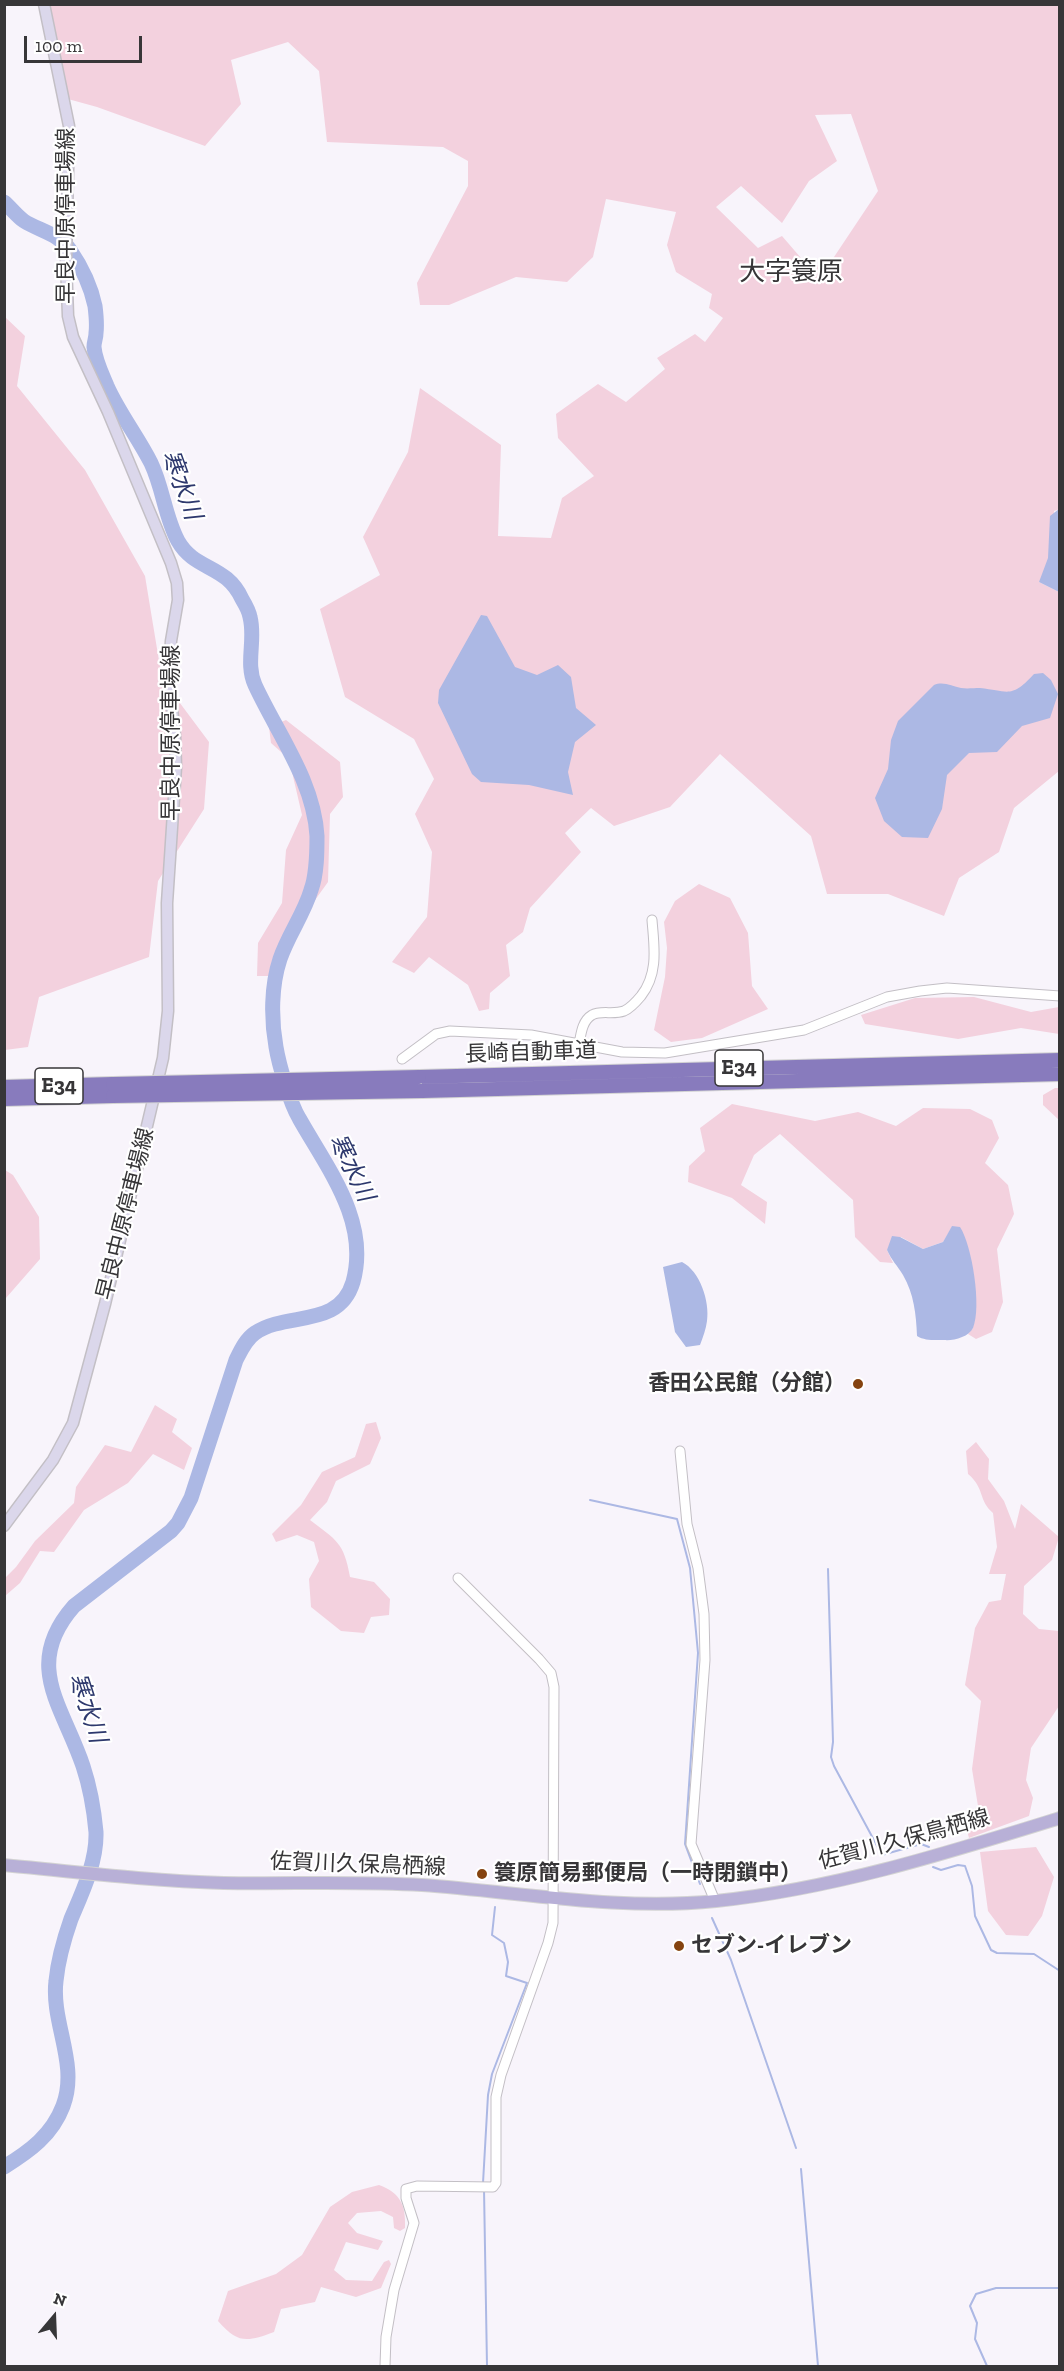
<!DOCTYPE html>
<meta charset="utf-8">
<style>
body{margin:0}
#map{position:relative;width:1064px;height:2371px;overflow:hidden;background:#f8f4fb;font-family:"Zilla Slab",serif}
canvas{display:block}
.frame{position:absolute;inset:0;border:6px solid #373638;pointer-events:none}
.north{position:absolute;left:24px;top:2287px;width:60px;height:60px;-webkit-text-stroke:4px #fff;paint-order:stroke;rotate:19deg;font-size:16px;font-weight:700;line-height:24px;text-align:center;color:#373638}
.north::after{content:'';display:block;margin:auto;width:21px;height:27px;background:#373638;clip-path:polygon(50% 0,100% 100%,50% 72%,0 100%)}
.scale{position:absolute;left:24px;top:36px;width:118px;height:27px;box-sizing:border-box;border:3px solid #373638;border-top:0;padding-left:8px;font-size:18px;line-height:21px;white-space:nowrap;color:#373638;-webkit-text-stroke:4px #fff;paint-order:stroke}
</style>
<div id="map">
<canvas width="1064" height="2371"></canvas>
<div class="frame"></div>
<div class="north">N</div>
<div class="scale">100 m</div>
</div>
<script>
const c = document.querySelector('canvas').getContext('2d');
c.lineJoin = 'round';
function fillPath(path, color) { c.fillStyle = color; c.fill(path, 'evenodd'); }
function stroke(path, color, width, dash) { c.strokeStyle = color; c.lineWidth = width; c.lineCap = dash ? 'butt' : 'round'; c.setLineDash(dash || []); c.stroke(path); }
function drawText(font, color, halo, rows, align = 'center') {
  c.font = font + ' "Zilla Slab","Noto Sans JP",serif'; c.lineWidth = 4.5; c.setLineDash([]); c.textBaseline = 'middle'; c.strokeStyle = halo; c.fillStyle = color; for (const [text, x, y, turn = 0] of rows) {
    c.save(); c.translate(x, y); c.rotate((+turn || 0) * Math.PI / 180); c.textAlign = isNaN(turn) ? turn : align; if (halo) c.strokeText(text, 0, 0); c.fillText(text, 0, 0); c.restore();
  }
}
fillPath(new Path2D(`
 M 48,5 L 1059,5 L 1060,509 L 1054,511 L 1060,563 L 1039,582 L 1059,592 L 1059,771 L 1014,808 L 999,852 L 959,878 L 944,916 L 888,894 L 827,894 L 811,836 L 720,754 L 670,807 L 614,826 L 591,808 L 565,833 L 581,852 L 530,908 L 523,932 L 506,945 L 510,976 L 490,993 L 489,1009 L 479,1011 L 468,985 L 429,957 L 414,973 L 392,962 L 427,917 L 432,852 L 415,814 L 434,779 L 414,739 L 345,697 L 320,609 L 380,575 L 363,537 L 408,452 L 420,388 L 501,445 L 498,536 L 551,538 L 562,498 L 594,476 L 558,438 L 556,414 L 598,384 L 626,402 L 665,369 L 657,358 L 695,334 L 705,342 L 723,318 L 709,308 L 712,294 L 676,272 L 667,245 L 676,212 L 606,199 L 593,257 L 567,282 L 516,277 L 449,305 L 420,305 L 417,283 L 468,186 L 468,161 L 443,147 L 327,142 L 319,71 L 288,42 L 231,60 L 241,104 L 205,146 L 97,107 L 68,99 ZM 851,114 L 878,191 L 826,269 L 801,258 L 782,236 L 758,248 L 716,207 L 741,186 L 782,223 L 809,181 L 837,161 L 815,115 Z
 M 4,316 L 25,336 L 17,386 L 85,470 L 145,576 L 162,679 L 209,742 L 204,809 L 158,881 L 149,957 L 39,997 L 28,1047 L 5,1050 Z
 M 286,720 L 340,762 L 343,797 L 330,814 L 328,882 L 277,953 L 269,976 L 257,976 L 258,943 L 282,903 L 286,850 L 302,815 L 289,759 L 271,743 L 269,727 Z
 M 699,884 L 730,898 L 748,933 L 752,986 L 768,1009 L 702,1038 L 671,1042 L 654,1030 L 665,977 L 667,948 L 664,922 L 675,901 Z
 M 974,997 L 1031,1012 L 1059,1007 L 1059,1034 L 1021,1028 L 958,1039 L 865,1024 L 861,1015 L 915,998 Z
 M 1055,1088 L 1059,1088 L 1059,1120 L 1043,1105 L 1043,1095 Z
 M 732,1104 L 815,1121 L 858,1112 L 896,1126 L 923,1108 L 970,1109 L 992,1120 L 999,1138 L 985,1163 L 1008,1185 L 1014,1214 L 997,1249 L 1003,1302 L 992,1332 L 976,1339 L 968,1334 L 973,1328 L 970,1254 L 952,1227 L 943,1242 L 923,1249 L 901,1237 L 887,1250 L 893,1263 L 880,1262 L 855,1237 L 853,1200 L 780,1134 L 754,1155 L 741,1185 L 767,1202 L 765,1224 L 732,1198 L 688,1182 L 689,1166 L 705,1151 L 700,1128 Z
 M 5,1170 L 13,1175 L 39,1217 L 40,1259 L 6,1298 Z
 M 155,1405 L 177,1419 L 172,1432 L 192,1448 L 184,1470 L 153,1454 L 128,1483 L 84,1510 L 54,1552 L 40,1551 L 20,1583 L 5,1596 L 5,1578 L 16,1567 L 35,1541 L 74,1503 L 76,1487 L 105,1445 L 131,1452 Z
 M 376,1422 L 381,1438 L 370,1464 L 336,1481 L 327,1502 L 310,1520 C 336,1540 344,1542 350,1577 L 374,1582 L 390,1599 L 389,1615 L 371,1617 L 364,1633 L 341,1631 L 311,1607 L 309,1579 L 319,1561 L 314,1542 L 297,1535 L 276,1542 L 272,1534 L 301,1505 L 322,1472 L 355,1457 L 366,1424 Z
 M 976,1442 L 989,1459 L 988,1479 L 1004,1501 L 1015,1529 L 1021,1504 L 1059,1537 L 1052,1560 L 1024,1586 L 1023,1614 L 1039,1629 L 1059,1631 L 1059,1706 L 1031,1748 L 1026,1780 L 1033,1798 L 1029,1816 L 969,1838 L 964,1819 L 978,1806 L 972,1769 L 981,1701 L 965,1685 L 975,1628 L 989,1602 L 1001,1600 L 1006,1574 L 989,1574 L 997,1547 L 993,1513 C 978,1500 985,1488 968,1474 L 966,1451 Z
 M 1036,1847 L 1054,1877 L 1042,1916 L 1028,1936 L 1006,1935 L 988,1911 L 980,1852 Z
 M 379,2185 C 401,2193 406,2206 405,2228 L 400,2231 L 394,2228 L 393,2217 L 381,2211 L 357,2213 L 348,2223 L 357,2233 L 383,2241 L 378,2250 L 346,2242 L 334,2270 L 346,2280 L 372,2281 L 384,2262 L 389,2260 L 391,2264 L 381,2288 L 356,2297 L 321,2287 L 315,2302 L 281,2309 L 274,2332 C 247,2342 238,2344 218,2321 L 228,2291 L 276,2274 L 302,2255 L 330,2207 L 352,2192 Z`), '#f3d1de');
fillPath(new Path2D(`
 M 1059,509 L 1059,592 L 1039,582 L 1048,558 L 1050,516 Z
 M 481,615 L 487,616 L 515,667 L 537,675 L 558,665 L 571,677 L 576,708 L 596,725 L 575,742 L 568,772 L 573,795 L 529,785 L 481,782 L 472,774 L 438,703 L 439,690 Z
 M 1043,673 L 1051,680 L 1058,694 L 1050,718 L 1022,726 L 997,752 L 969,753 L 947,775 L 942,809 L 928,838 L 902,837 L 884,821 L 875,798 L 888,769 L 891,740 L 898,721 L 934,685 C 943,681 952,686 961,688 C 967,689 974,688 980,688 C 1009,691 1011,699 1034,674 Z
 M 952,1226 L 960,1227 C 972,1245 982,1307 973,1328 C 969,1337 953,1341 944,1340 C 935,1340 925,1341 917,1336 C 916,1314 914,1294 903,1275 C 897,1265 892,1261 887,1250 L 892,1236 L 900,1237 L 923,1249 L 943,1242 Z
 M 682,1262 C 700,1271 710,1302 707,1321 C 706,1329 703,1337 700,1345 L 686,1347 L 675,1332 L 663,1267 Z`), '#acb8e4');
stroke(new Path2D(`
 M 590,1500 L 677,1519 L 690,1568 L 698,1653 L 685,1844 L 700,1884
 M 828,1569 L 833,1742 L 831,1757 L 834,1766 L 882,1855 L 921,1844 L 929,1847
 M 933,1867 L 941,1870 L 958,1865 L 965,1866 L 972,1886 L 975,1916 L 991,1950 L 997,1953 L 1034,1954 L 1060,1971
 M 712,1918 L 731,1960 L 796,2148
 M 801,2169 L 818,2366
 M 483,2183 L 488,2095 L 492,2074 L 527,1983 L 506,1976 L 508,1962 L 504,1943 L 492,1935 L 495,1907
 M 484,2189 L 487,2366
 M 987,2366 L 975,2339 L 977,2323 L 970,2306 L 976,2294 L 996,2288 L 1060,2288`), '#acb8e4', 2);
stroke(new Path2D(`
 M 4,202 C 11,208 17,216 24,221 C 40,231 59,234 70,250 C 81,266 91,287 95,306 C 96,314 97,325 96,333 C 96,339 94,341 94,347 C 95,360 102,374 107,386 C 119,413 138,437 151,463 C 163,488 165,517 178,541 C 195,571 226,564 242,599 C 245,604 249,611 250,617 C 256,640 245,663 255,685 C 277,733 314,781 317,836 C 317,852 317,874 311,890 C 304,914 288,935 280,959 C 271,986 271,1019 276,1047 C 279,1065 290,1103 299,1118 C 327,1168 370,1221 353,1282 C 339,1329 287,1311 255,1333 C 246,1339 241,1350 236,1360 L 191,1498 L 178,1523 L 171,1531 L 74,1606 C 22,1665 63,1706 83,1766 C 90,1787 94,1810 96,1832 C 97,1862 82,1893 71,1919 C 64,1939 58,1960 56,1981 C 51,2023 79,2064 63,2106 C 52,2135 30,2151 4,2167`), '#acb8e4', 15);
const tertiary = new Path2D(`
 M 579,1044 C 581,1034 582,1021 592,1015 C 601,1010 613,1015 624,1011 C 631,1008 636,1002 641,996 C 659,973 654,946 652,920
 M 402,1059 L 436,1034 L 450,1031 L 531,1035 L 622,1052 L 665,1053 L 804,1030 L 887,997 L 920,991 L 947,988 L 1060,996
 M 680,1451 L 687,1524 L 698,1568 L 704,1614 L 705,1660 L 691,1844 L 715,1901
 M 385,2366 L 386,2337 L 394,2290 L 414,2223 L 406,2198 L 406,2189 L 417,2186 L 493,2187 L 496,2183 L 496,2097 L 501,2075 L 548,1943 L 553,1923 L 554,1687 L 551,1673 L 539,1659 L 458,1578`);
const secondary = new Path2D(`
 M 4,1526 L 53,1460 L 73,1423 L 105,1304 L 163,1058 L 168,1011 L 167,903 L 176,767 L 175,736 L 169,680 L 171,641 L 178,600 L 177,583 L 171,563 L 108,412 L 73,337 L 68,316 L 66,261 L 69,126 L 44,4`);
const primary = new Path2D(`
 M 4,1865 C 77,1872 150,1881 224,1883 C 290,1884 356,1881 422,1885 C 520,1892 618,1911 716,1901 C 833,1889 947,1853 1060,1818`);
const motorway = new Path2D(`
 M 419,1077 L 1060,1060
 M 4,1087 L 113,1084
 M 422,1091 L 1060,1074
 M 4,1099 L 113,1096`);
stroke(tertiary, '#c3bfc5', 11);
stroke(secondary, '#c3bfc5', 13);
stroke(primary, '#d3d3d3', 14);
stroke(motorway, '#d3d3d3', 16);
stroke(tertiary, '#fff', 9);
stroke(secondary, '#dbd7eb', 10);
stroke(primary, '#b8b0d7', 12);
stroke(motorway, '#887bbd', 14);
const motorwayBridge = new Path2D(`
 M 113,1084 L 419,1077
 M 113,1096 L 422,1091`);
stroke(motorwayBridge, '#d3d3d3', 16, []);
stroke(motorwayBridge, '#887bbd', 14);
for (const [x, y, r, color] of [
 [858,1384,6,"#854310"],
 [482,1874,6,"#854310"],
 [679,1946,6,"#854310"]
]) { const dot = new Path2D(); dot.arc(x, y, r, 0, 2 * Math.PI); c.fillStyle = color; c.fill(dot); stroke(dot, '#fff', 2); }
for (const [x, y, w] of [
 [739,1068,48],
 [59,1086,48]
]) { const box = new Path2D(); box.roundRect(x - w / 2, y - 18, w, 36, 4.5); c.fillStyle = '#fff'; c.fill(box); stroke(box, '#373638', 1.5); }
drawText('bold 21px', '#373638', null, [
 ["E34",739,1068],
 ["E34",59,1086]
]);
drawText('22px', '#373638', '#fff', [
 ["早良中原停車場線",67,216,-90],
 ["早良中原停車場線",172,733,-90],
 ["長崎自動車道",531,1053,-2],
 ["早良中原停車場線",126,1214,-76],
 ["佐賀川久保鳥栖線",904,1840,-15],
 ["佐賀川久保鳥栖線",358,1865,2]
]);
drawText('bold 22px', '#373638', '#fff', [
 ["香田公民館（分館）",846,1384,"right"],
 ["簑原簡易郵便局（一時閉鎖中）",494,1874],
 ["セブン-イレブン",691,1946]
], 'left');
drawText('italic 24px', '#2d386d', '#fff', [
 ["寒水川",181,485,70],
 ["寒水川",351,1168,64],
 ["寒水川",87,1708,72]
]);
drawText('26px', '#373638', '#fff', [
 ["大字簑原",791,273]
]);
</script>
